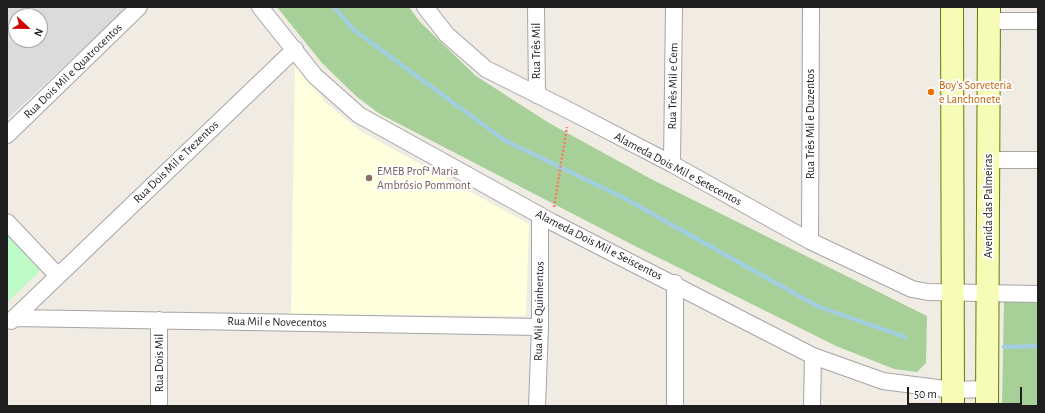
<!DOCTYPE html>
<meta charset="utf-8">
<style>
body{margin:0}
#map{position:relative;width:1045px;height:413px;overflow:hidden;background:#f0ece4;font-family:"Alegreya Sans",sans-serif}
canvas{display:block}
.frame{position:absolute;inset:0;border:8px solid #1e1e1e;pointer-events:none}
.north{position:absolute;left:8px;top:8px;width:40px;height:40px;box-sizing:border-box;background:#fff;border:1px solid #a5a5a5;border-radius:50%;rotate:112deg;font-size:11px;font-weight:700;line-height:16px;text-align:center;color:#1e1e1e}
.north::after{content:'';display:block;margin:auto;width:14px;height:18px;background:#cc0600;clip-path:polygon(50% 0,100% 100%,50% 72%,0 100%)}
.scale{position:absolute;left:907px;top:387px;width:115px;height:18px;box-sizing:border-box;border:2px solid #1e1e1e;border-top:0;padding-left:5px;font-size:12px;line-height:14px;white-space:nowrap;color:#1e1e1e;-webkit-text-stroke:3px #fff;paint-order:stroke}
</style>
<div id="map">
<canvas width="1045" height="413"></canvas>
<div class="frame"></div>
<div class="north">N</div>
<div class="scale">50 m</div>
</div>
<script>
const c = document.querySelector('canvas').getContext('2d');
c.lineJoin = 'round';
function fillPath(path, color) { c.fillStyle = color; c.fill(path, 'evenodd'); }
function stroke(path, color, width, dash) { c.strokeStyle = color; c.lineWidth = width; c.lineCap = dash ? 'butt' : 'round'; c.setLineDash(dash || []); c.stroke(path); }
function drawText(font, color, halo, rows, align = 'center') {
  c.font = font + ' "Alegreya Sans",sans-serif'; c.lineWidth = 4; c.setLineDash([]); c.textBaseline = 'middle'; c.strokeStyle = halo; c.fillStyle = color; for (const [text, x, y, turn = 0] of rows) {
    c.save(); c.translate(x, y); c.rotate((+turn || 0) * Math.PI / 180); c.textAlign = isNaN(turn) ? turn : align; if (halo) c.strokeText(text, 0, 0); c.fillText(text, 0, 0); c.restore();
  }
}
fillPath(new Path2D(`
 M 7,7 L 128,7 L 7,119 ZM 16,16 L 40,16 L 40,40 L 16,40 Z`), '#dcdbdb');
fillPath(new Path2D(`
 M 295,62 L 326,103 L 362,132 L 529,224 L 526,316 L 291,314 Z`), '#feffdd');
fillPath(new Path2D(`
 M 277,7 L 409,7 L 420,22 L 476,76 L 549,123 L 651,179 L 927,316 L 926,363 L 917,372 L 894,369 L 836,346 L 633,245 L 380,114 L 357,97 L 322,63 Z
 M 1004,299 L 1038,299 L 1038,406 L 1002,406 Z`), '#a6d097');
fillPath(new Path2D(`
 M 7,232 L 40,268 L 37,274 L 7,303 Z`), '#bffbc6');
stroke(new Path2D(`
 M 334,7 L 354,30 L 504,140 L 624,198 L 817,306 L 905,337
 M 1004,347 L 1038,346`), '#a2cfdf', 4.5);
const street = new Path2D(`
 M 260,7 L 315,76 L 359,115 L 552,222 L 813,356 L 883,381 L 953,390 L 987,389
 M 425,7 L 447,35 L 486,69 L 570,111 L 672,164 L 810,241 L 912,289 L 928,292 L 1038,294
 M 536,7 L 537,95
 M 989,21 L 1038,21
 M 7,135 L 139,7
 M 987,160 L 1038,160
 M 672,164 L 674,7
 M 7,222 L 58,276
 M 810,241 L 811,7
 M 15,318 L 540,327
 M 11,321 L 295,49
 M 159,406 L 159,320
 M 537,406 L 540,327 L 540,215
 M 675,406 L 675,283
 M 812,406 L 813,356`);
const secondary = new Path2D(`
 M 952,7 L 953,406
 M 987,406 L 989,7`);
stroke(street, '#a5a5a5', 18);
stroke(secondary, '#697a01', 24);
stroke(new Path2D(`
 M 554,207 L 567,127`), '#ff7a66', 2.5, [2, 2]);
stroke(street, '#fff', 16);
stroke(secondary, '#f6fcb6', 22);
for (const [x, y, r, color] of [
 [931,92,4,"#e8710a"],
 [369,178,4,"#8d6e63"]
]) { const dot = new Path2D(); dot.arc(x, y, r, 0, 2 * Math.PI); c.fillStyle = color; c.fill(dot); stroke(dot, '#fff', 1.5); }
drawText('12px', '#1e1e1e', '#fff', [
 ["Rua Três Mil",536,51,-90],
 ["Rua Dois Mil e Quatrocentos",73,71,-44],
 ["Rua Três Mil e Cem",673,86,-89],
 ["Rua Três Mil e Duzentos",810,124,-90],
 ["Rua Dois Mil e Trezentos",176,162,-44],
 ["Alameda Dois Mil e Setecentos",678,169,28],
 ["Avenida das Palmeiras",988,206,-90],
 ["Alameda Dois Mil e Seiscentos",599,245,27],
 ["Rua Mil e Quinhentos",539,311,-89],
 ["Rua Mil e Novecentos",277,322,1],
 ["Rua Dois Mil",159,363,-90]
]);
drawText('12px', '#c56008', '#fff', [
 ["Boy's Sorveteria",939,85],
 ["e Lanchonete",939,99]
], 'left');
drawText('12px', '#785e54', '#fff', [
 ["EMEB Profª Maria",377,171],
 ["Ambrósio Pommont",377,185]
], 'left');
</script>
